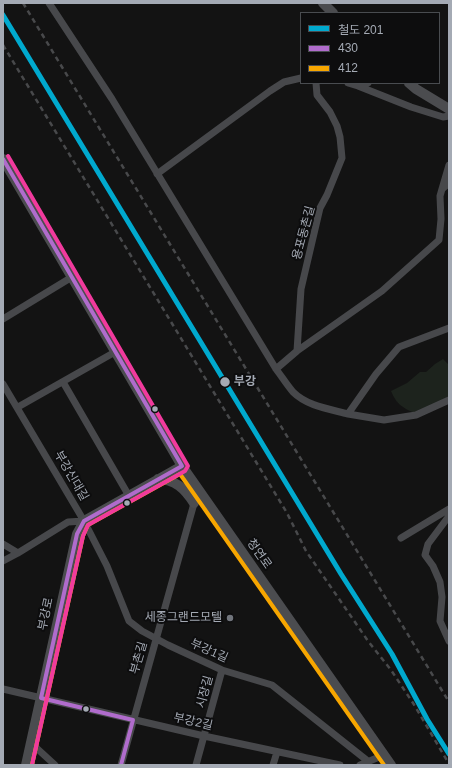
<!DOCTYPE html>
<meta charset="utf-8">
<style>
body{margin:0}
#map{position:relative;width:452px;height:768px;overflow:hidden;background:#131313;font-family:Arial,"Noto Sans KR",sans-serif}
canvas{display:block}
.frame{position:absolute;inset:0;border:4px solid #a4aab4;pointer-events:none}
.legend{position:absolute;left:300px;top:12px;width:140px;height:72px;box-sizing:border-box;background:#0d0d0e;border:1px solid #494c50;margin:0;padding:5px 7px;list-style:none;font-size:12px;color:#a4aab4}
.legend li{display:flex;align-items:center;gap:8px;height:20px}
.legend b{width:20px;border:1px solid #494c50}
</style>
<div id="map">
<canvas width="452" height="768"></canvas>
<div class="frame"></div>
<ul class="legend">
<li><b style="height:5px;background:#00a9ce"></b>철도 201</li>
<li><b style="height:5px;background:#b06ccc"></b>430</li>
<li><b style="height:5px;background:#f7a600"></b>412</li>
</ul>
</div>
<script>
const c = document.querySelector('canvas').getContext('2d');
c.lineJoin = 'round';
function fillPath(path, color) { c.fillStyle = color; c.fill(path, 'evenodd'); }
function stroke(path, color, width, dash) { c.strokeStyle = color; c.lineWidth = width; c.lineCap = dash ? 'butt' : 'round'; c.setLineDash(dash || []); c.stroke(path); }
function drawText(font, color, halo, rows, align = 'center') {
  c.font = font + ' Arial,"Noto Sans KR",sans-serif'; c.lineWidth = 4; c.setLineDash([]); c.textBaseline = 'middle'; c.strokeStyle = halo; c.fillStyle = color; for (const [text, x, y, turn = 0] of rows) {
    c.save(); c.translate(x, y); c.rotate((+turn || 0) * Math.PI / 180); c.textAlign = isNaN(turn) ? turn : align; if (halo) c.strokeText(text, 0, 0); c.fillText(text, 0, 0); c.restore();
  }
}
fillPath(new Path2D(`
 M 443,359 L 449,365 L 449,396 L 416,414 C 402,407 397,405 391,391 L 407,383 L 420,372 L 426,372 L 435,364 Z`), '#1d231d');
stroke(new Path2D(`
 M 49,3 L 112,99 L 276,369 C 282,377 287,385 293,392 C 307,406 329,409 348,414 L 376,374 L 399,347 L 449,328
 M 348,83 L 358,86 L 368,83
 M 358,86 L 411,107 L 443,117 L 449,116
 M 157,174 L 270,91 L 284,82 L 301,78
 M 442,189 L 449,165
 M 3,319 L 72,277
 M 297,351 L 382,291 L 439,240 L 441,219 L 440,196 L 442,189 L 449,183
 M 276,369 L 297,351 L 301,289 L 320,208 L 327,195 L 342,158 L 340,137 L 337,126 L 330,112 L 317,95 L 316,83
 M 63,382 L 129,496
 M 3,384 L 84,521 L 107,566 L 129,621 L 142,631 L 168,645 L 222,670 L 272,685 L 369,762
 M 18,407 L 115,352
 M 348,414 L 384,420 L 416,415 L 449,400
 M 449,516 L 428,544 L 425,555 L 433,566 L 440,582 L 442,597 L 440,621 L 449,641
 M 401,538 L 449,509
 M 3,544 L 18,553 L 68,522 L 84,521
 M 3,561 L 18,553
 M 3,689 L 204,736 L 340,765
 M 31,743 L 55,765
 M 121,765 L 193,507 L 197,487
 M 196,765 L 222,670
 M 273,765 L 277,752
 M 360,765 L 384,755`), '#47484b', 7);
stroke(new Path2D(`
 M 323,3 L 333,13
 M 409,83 L 416,89 L 449,109
 M 3,159 L 182,466 L 391,765
 M 158,479 C 175,479 185,489 194,503
 M 26,765 L 77,534 L 84,521 L 182,466`), '#4b4c4f', 10);
stroke(new Path2D(`
 M 23,3 L 449,702
 M 3,45 L 287,513 L 306,551 L 368,641 L 391,670 L 413,703 L 449,764`), '#48494b', 2.5, [5, 4]);
stroke(new Path2D(`
 M 3,159 L 182,466 L 84,521 L 77,534 L 41,698 L 133,720 L 121,765`), '#b06ccc', 4);
stroke(new Path2D(`
 M 32,765 L 83,536 L 88,525 L 180,474 L 384,765`), '#f7a600', 4);
stroke(new Path2D(`
 M 8,156 L 188,466 L 185,471 L 88,525 L 83,536 L 32,765`), '#f13a9d', 4);
stroke(new Path2D(`
 M 3,15 L 341,574 L 392,654 L 427,719 L 449,754`), '#00a9ce', 5);
for (const [x, y, r, color] of [
 [225,382,5.5,"#a4aab4"],
 [155,409,3.5,"#a4aab4"],
 [127,503,3.5,"#a4aab4"],
 [230,618,4,"#71757c"],
 [86,709,3.5,"#a4aab4"]
]) { const dot = new Path2D(); dot.arc(x, y, r, 0, 2 * Math.PI); c.fillStyle = color; c.fill(dot); stroke(dot, '#0d0d0e', 1.5); }
drawText('12px', '#a4aab4', '#0d0d0e', [
 ["용포동촌길",304,233,-75],
 ["부강신대길",71,476,60],
 ["청연로",259,554,55],
 ["부강로",46,614,-78],
 ["부강1길",209,651,24],
 ["부촌길",139,658,-74],
 ["시장길",205,692,-75],
 ["부강2길",193,722,13]
]);
drawText('bold 12px', '#a4aab4', '#0d0d0e', [
 ["부강",234,382]
], 'left');
drawText('12px', '#a4aab4', '#0d0d0e', [
 ["세종그랜드모텔",222,618]
], 'right');
</script>
